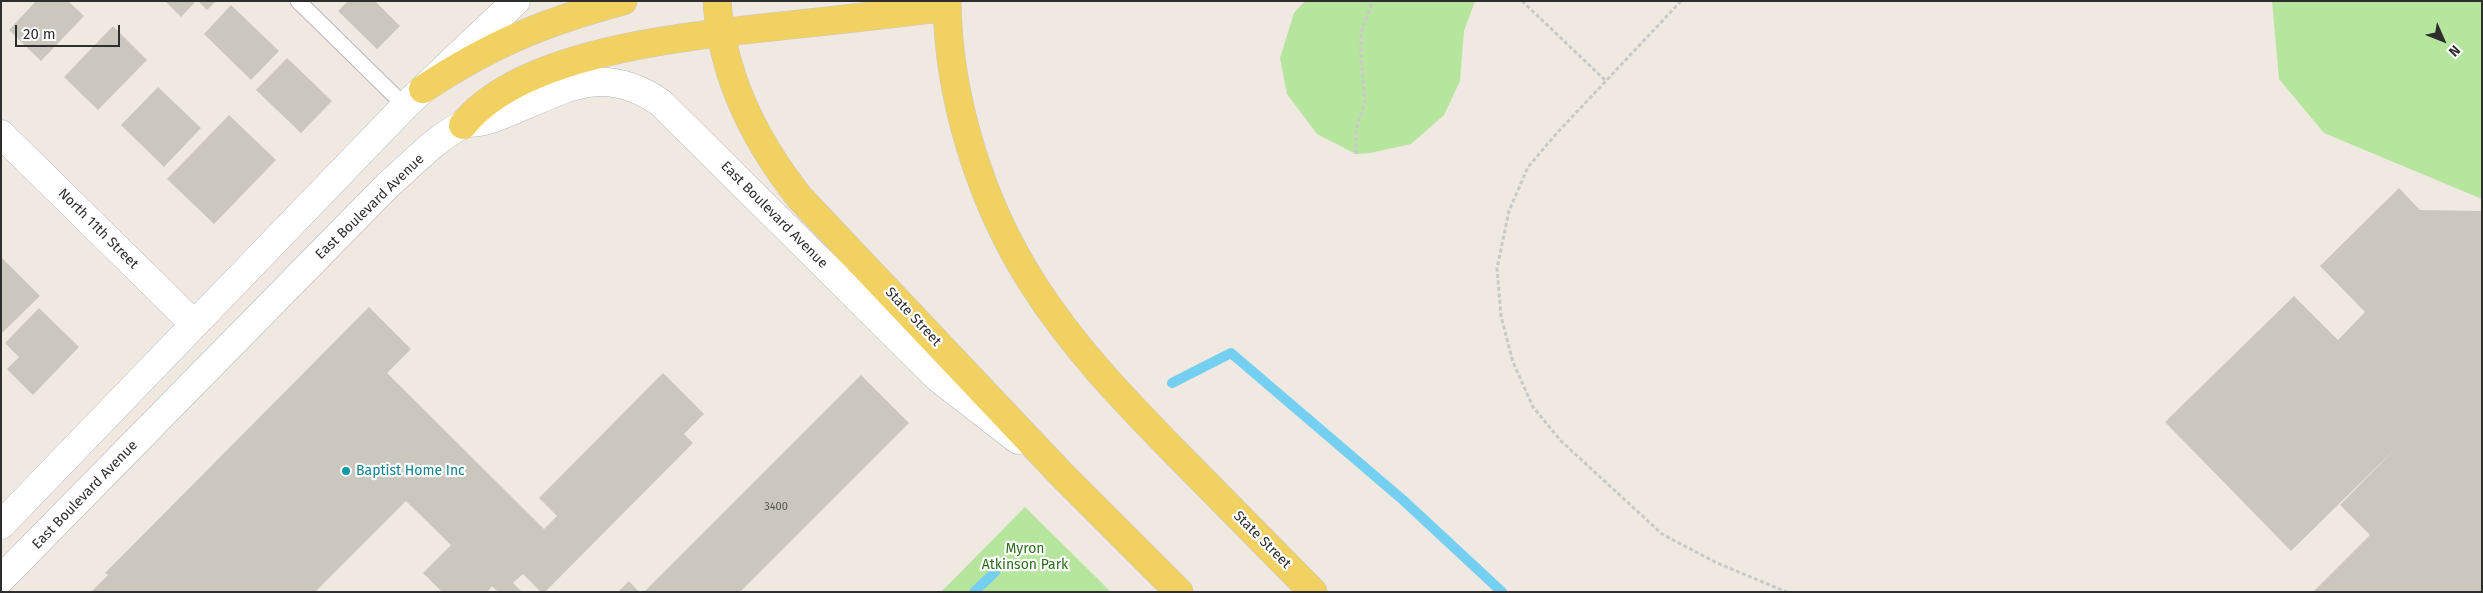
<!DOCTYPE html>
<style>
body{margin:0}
#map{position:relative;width:2483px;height:593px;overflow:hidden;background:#efe9e1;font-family:"Fira Sans",sans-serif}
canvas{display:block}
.frame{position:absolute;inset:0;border:2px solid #2e2e2e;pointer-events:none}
.north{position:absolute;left:2418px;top:15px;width:50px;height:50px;-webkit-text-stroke:4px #fff;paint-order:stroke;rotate:134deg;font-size:14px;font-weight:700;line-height:20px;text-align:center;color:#2e2e2e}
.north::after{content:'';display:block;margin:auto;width:18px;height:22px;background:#2e2e2e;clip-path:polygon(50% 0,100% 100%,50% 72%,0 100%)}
.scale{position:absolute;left:15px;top:25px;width:105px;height:22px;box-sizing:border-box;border:2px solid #2e2e2e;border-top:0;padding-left:6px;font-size:15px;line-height:18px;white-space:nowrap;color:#2e2e2e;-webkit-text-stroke:4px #fff;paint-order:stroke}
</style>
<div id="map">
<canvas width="2483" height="593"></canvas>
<div class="frame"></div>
<div class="north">N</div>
<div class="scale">20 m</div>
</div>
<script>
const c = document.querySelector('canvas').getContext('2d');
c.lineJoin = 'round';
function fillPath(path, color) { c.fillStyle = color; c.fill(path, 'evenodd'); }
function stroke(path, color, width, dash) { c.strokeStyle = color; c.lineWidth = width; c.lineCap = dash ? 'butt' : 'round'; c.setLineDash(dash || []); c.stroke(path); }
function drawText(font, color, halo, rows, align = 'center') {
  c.font = font + ' "Fira Sans",sans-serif'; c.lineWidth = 4.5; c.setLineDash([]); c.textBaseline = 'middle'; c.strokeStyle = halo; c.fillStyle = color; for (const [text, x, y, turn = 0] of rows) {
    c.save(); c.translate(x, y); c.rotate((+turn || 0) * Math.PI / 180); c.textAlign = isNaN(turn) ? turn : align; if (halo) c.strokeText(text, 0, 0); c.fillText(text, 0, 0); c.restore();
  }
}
fillPath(new Path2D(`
 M 1305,1 L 1475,1 L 1464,31 L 1460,81 L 1444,115 L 1411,144 L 1370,153 L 1356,154 L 1317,134 L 1287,94 L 1280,58 L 1294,13 Z
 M 2272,1 L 2482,1 L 2482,199 L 2324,133 L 2279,79 Z
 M 1025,507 L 1111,592 L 941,592 Z`), '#b6e59e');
stroke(new Path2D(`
 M 1172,383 L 1231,353 L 1403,500 L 1502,592
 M 974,592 L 995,572`), '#75cff0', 10);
fillPath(new Path2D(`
 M 36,1 L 68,1 L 84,16 L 41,61 L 9,30 Z
 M 165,1 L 196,1 L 181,17 Z
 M 198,1 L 216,1 L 207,10 Z
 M 348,1 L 375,1 L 400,26 L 377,49 L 338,11 Z
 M 231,5 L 279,51 L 251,80 L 204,34 Z
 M 113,26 L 147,60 L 98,110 L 64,77 Z
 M 287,58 L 332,101 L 301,133 L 256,90 Z
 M 158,87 L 201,128 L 164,167 L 121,125 Z
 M 229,115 L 276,160 L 214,224 L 167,179 Z
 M 2399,188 L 2420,210 L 2482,211 L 2482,592 L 2313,592 L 2370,535 L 2340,505 L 2395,449 L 2291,551 L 2165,422 L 2294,296 L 2338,340 L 2365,312 L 2320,266 Z
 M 1,257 L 40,296 L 1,334 Z
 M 369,307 L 411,349 L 387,373 L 544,529 L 557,516 L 539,498 L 663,373 L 704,414 L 684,434 L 693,443 L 545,592 L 541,592 L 523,574 L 513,583 L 522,592 L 498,592 L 492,586 L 487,592 L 442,592 L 423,573 L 451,545 L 406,501 L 315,592 L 91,592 L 108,575 L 105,573 Z
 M 39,308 L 79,347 L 33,395 L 7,369 L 19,357 L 5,343 Z
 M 861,375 L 909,423 L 740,592 L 644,592 Z
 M 629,581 L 639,592 L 618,592 Z`), '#cbc7bf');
const service = new Path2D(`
 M 298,1 L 405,106`);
const minor = new Path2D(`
 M 1,134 L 194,324
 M 1,525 L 405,106 L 516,1
 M 1,579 L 388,185 C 411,165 435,139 462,125 C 468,122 477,123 484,121 C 490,120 496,117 502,115 C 563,91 601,61 661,103 L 938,378 L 1018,440`);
const primary = new Path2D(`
 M 717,1 C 722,76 754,140 800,198 L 1062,475 L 1179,592
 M 947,1 C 948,98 981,203 1033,284 C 1073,347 1123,399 1175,452 C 1221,499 1267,545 1313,592
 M 423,89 C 491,44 544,22 623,1
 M 463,125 C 522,50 692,36 781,26 C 836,20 892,14 947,7`);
stroke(service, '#b4b7c1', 17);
stroke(minor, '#b4b7c1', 29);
stroke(primary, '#c9c9c9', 29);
stroke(new Path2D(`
 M 1522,1 L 1606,81
 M 1681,1 L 1557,133 L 1528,167 L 1509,211 L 1497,268 L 1501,316 L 1513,362 L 1533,407 L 1561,441 L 1662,534 L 1717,563 L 1787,592
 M 1356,154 L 1356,130 L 1365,101 L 1361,59 L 1361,32 L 1373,1`), '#c9c9c9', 3, [4, 2.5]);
stroke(service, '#fff', 15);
stroke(minor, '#fff', 28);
stroke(primary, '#f2d163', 28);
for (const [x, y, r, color] of [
 [346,471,5,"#0f9aa8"]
]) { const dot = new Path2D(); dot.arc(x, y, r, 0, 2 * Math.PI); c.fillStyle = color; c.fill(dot); stroke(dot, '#fff', 2); }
drawText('11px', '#555452', null, [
 ["3400",776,507]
]);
drawText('14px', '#2e2e2e', '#fff', [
 ["East Boulevard Avenue",370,207,-44],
 ["East Boulevard Avenue",774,215,45],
 ["North 11th Street",98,229,45],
 ["State Street",913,317,47],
 ["East Boulevard Avenue",85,495,-46],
 ["State Street",1262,540,45]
]);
drawText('14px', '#0d838f', '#fff', [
 ["Baptist Home Inc",356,471]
], 'left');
drawText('14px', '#2c6e1b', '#fff', [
 ["Myron",1025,549],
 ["Atkinson Park",1025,565]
]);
</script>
